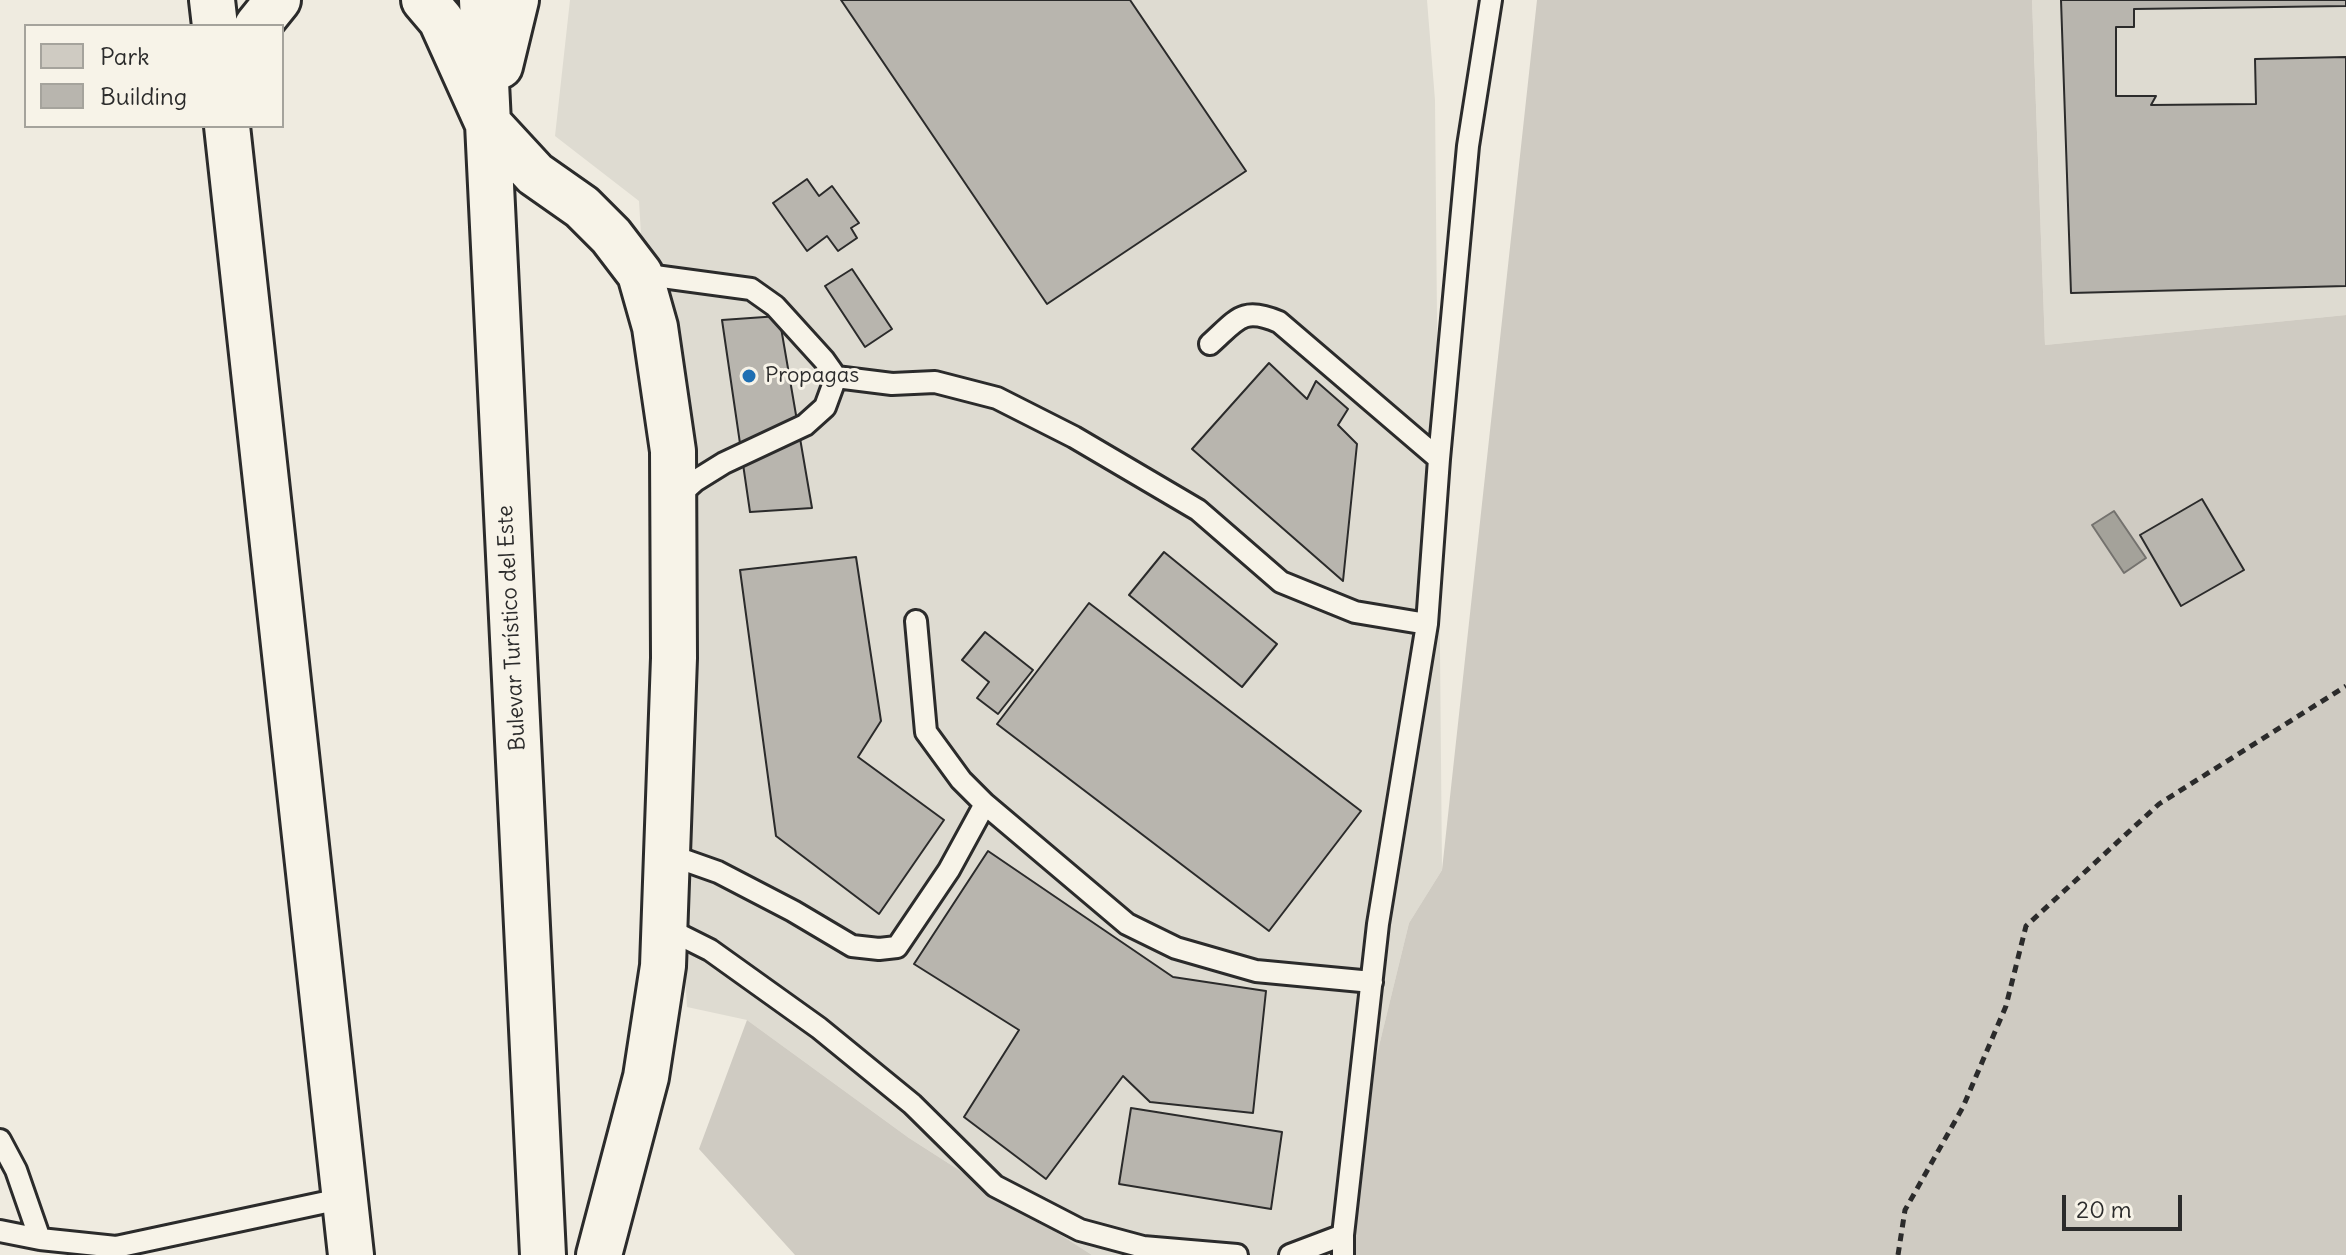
<!DOCTYPE html>
<meta charset="utf-8">
<style>
body{margin:0}
#map{position:relative;width:2346px;height:1255px;overflow:hidden;background:#efebe0;font-family:Delius,sans-serif}
canvas{display:block}
.legend{position:absolute;left:24px;top:24px;width:260px;height:104px;box-sizing:border-box;background:#f7f3e8;border:2px solid #a5a39c;margin:0;padding:10px 14px;list-style:none;font-size:24px;color:#2b2b2b}
.legend li{display:flex;align-items:center;gap:16px;height:40px}
.legend b{width:40px;border:2px solid #a5a39c}
.scale{position:absolute;left:2062px;top:1195px;width:120px;height:36px;box-sizing:border-box;border:4px solid #2b2b2b;border-top:0;padding-left:10px;font-size:24px;line-height:28px;white-space:nowrap;color:#2b2b2b;-webkit-text-stroke:6px #f7f3e8;paint-order:stroke}
</style>
<div id="map">
<canvas width="2346" height="1255"></canvas>
<ul class="legend">
<li><b style="height:22px;background:#cfcbc2"></b>Park</li>
<li><b style="height:22px;background:#b8b5ae"></b>Building</li>
</ul>
<div class="scale">20 m</div>
</div>
<script>
const c = document.querySelector('canvas').getContext('2d');
c.lineJoin = 'round';
function fillPath(path, color) { c.fillStyle = color; c.fill(path, 'evenodd'); }
function stroke(path, color, width, dash) { c.strokeStyle = color; c.lineWidth = width; c.lineCap = dash ? 'butt' : 'round'; c.setLineDash(dash || []); c.stroke(path); }
function drawText(font, color, halo, rows, align = 'center') {
  c.font = font + ' Delius,sans-serif'; c.lineWidth = 6; c.setLineDash([]); c.textBaseline = 'middle'; c.strokeStyle = halo; c.fillStyle = color; for (const [text, x, y, turn = 0] of rows) {
    c.save(); c.translate(x, y); c.rotate((+turn || 0) * Math.PI / 180); c.textAlign = isNaN(turn) ? turn : align; if (halo) c.strokeText(text, 0, 0); c.fillText(text, 0, 0); c.restore();
  }
}
fillPath(new Path2D(`
 M 570,0 L 1427,0 L 1435,100 L 1442,870 L 1409,923 L 1328,1255 L 1092,1255 L 909,1138 L 747,1020 L 687,1007 L 639,201 L 555,136 Z
 M 2032,0 L 2346,0 L 2346,315 L 2045,345 Z`), '#dedbd1');
fillPath(new Path2D(`
 M 1537,0 L 2032,0 L 2045,345 L 2346,315 L 2346,1255 L 1328,1255 L 1409,923 L 1442,870 Z
 M 747,1020 L 909,1138 L 1092,1255 L 795,1255 L 699,1149 Z`), '#cfcbc2');
const water = new Path2D(`
 M 2114,511 L 2146,558 L 2124,573 L 2092,525 Z`);
fillPath(water, '#a4a29a');
stroke(water, '#74726e', 2);
const building = new Path2D(`
 M 841,0 L 1130,0 L 1246,171 L 1047,304 Z
 M 2061,0 L 2346,0 L 2346,6 L 2134,9 L 2134,27 L 2116,27 L 2116,96 L 2156,96 L 2151,105 L 2256,104 L 2255,59 L 2346,57 L 2346,286 L 2071,293 Z
 M 807,179 L 819,196 L 832,186 L 859,223 L 851,228 L 857,238 L 838,251 L 827,236 L 807,251 L 773,203 Z
 M 852,269 L 892,329 L 865,347 L 825,286 Z
 M 779,316 L 812,508 L 750,512 L 722,320 Z
 M 1269,363 L 1307,399 L 1316,381 L 1348,409 L 1338,425 L 1357,444 L 1343,581 L 1192,449 Z
 M 2202,499 L 2244,570 L 2181,606 L 2140,535 Z
 M 1164,552 L 1277,644 L 1242,687 L 1129,595 Z
 M 856,557 L 881,721 L 858,757 L 944,820 L 879,914 L 776,836 L 740,570 Z
 M 1089,603 L 1361,811 L 1269,931 L 997,724 Z
 M 985,632 L 1033,670 L 998,714 L 977,698 L 989,682 L 962,660 Z
 M 988,851 L 1173,977 L 1266,991 L 1253,1113 L 1150,1102 L 1123,1076 L 1046,1179 L 964,1117 L 1019,1030 L 914,964 Z
 M 1131,1108 L 1282,1132 L 1271,1209 L 1119,1184 Z`);
fillPath(building, '#b8b5ae');
stroke(building, '#2b2b2b', 2);
const service = new Path2D(`
 M 640,274 L 751,289 L 775,306 L 824,360 L 836,377 L 892,384 L 935,382 L 997,398 L 1074,437 L 1198,510 L 1281,582 L 1355,612 L 1427,624
 M 1210,344 C 1237,320 1242,306 1279,322 L 1439,459
 M 676,498 L 695,481 L 724,463 L 805,425 L 825,407 L 836,377
 M 916,621 L 926,732 L 961,780 L 985,804 L 1127,924 L 1176,948 L 1256,971 L 1372,982
 M 667,854 L 718,872 L 793,911 L 852,946 L 879,949 L 897,947 L 949,870 L 985,804
 M 664,927 L 710,950 L 819,1028 L 912,1104 L 995,1186 L 1080,1230 L 1143,1247 L 1237,1255
 M 0,1140 L 16,1170 L 40,1239
 M 0,1231 L 40,1239 L 116,1247 L 345,1198
 M 1290,1255 L 1343,1235
 M 1343,1255 L 1343,1235 L 1378,924 L 1427,624 L 1439,459 L 1468,146 L 1491,0`);
const trunk = new Path2D(`
 M 212,0 L 215,26
 M 424,0 L 441,20 L 487,122 L 535,174 L 582,207 L 611,236 L 640,274 L 655,327 L 673,451 L 674,658 L 663,966 L 646,1077 L 599,1255
 M 482,0 L 543,1255
 M 257,26 L 278,0
 M 500,66 L 516,0
 M 227,126 L 351,1255`);
stroke(service, '#2b2b2b', 26);
stroke(trunk, '#2b2b2b', 50);
stroke(new Path2D(`
 M 1898,1255 L 1905,1210 L 1963,1107 L 2006,1006 L 2026,926 L 2159,804 L 2346,686`), '#2b2b2b', 5, [8, 6]);
stroke(service, '#f7f3e8', 20);
stroke(trunk, '#f7f3e8', 44);
for (const [x, y, r, color] of [
 [749,376,8,"#1f6fb2"]
]) { const dot = new Path2D(); dot.arc(x, y, r, 0, 2 * Math.PI); c.fillStyle = color; c.fill(dot); stroke(dot, '#f7f3e8', 3); }
drawText('22px', '#2b2b2b', '#f7f3e8', [
 ["Propagas",765,376]
], 'left');
drawText('22px', '#2b2b2b', '#f7f3e8', [
 ["Bulevar Turístico del Este",512,628,-93]
]);
</script>
